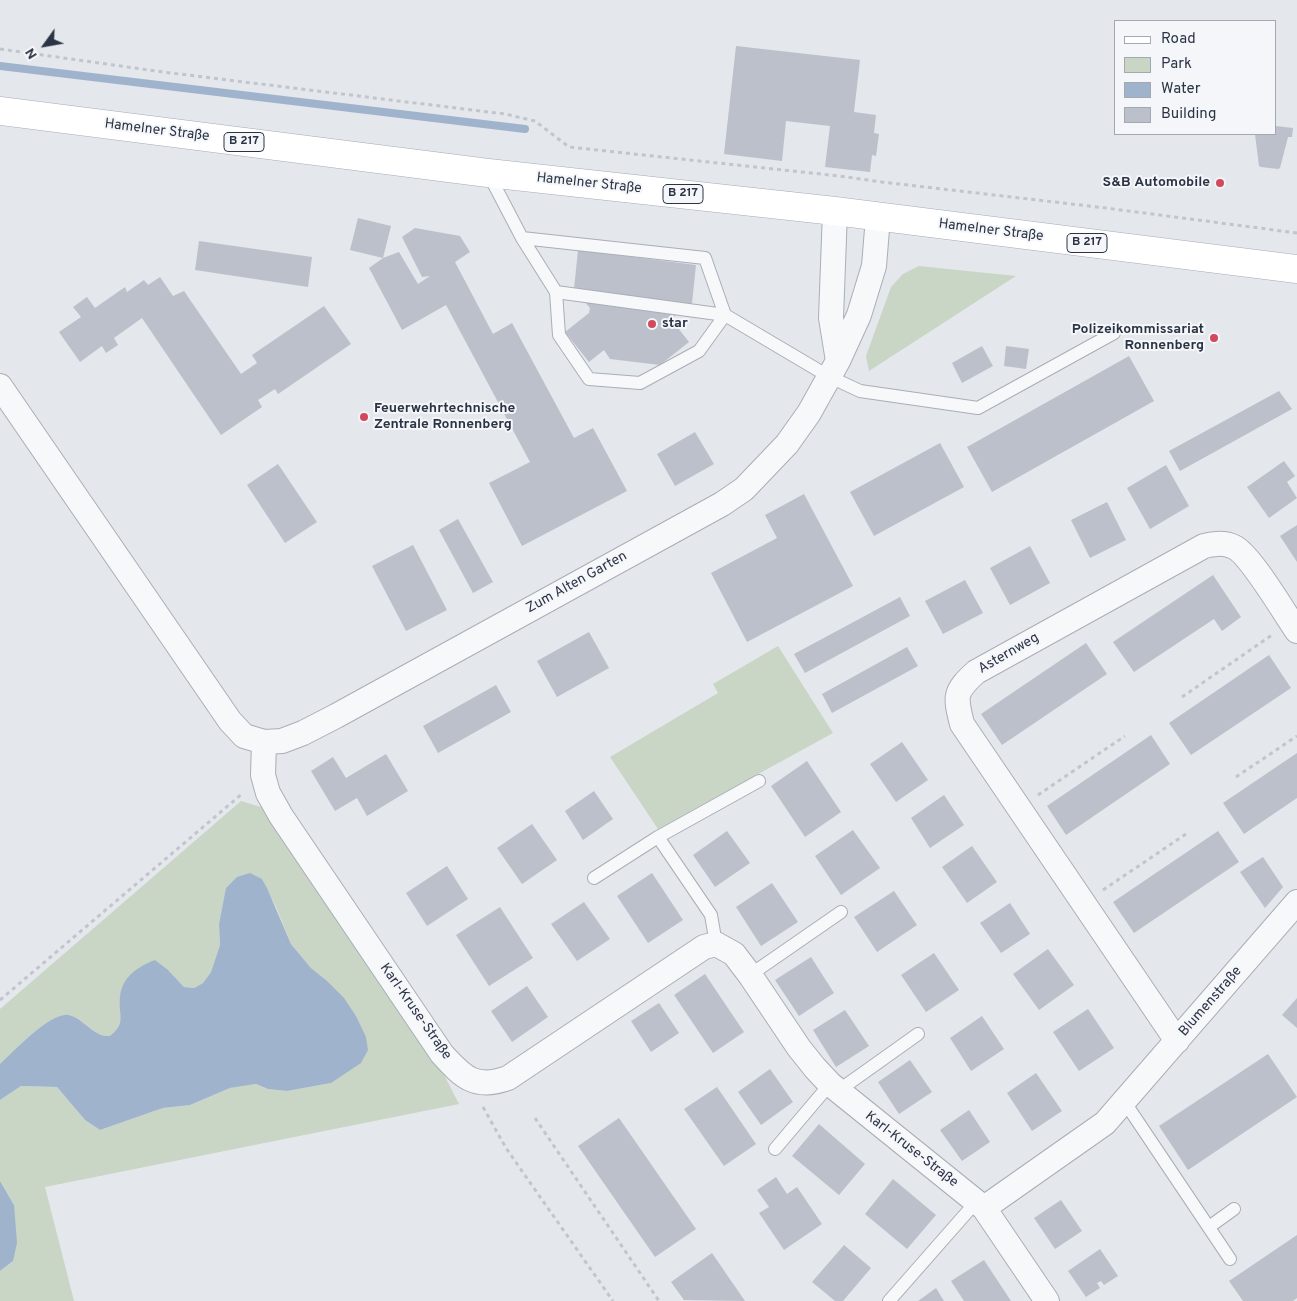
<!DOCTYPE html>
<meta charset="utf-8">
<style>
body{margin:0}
#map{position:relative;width:1297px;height:1301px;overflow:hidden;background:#e4e7ec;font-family:Overpass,sans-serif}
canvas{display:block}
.legend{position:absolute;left:1114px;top:20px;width:162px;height:115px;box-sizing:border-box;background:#f4f6f9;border:1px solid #a4a8b1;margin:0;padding:6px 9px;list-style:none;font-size:15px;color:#2b3445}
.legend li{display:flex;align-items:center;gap:10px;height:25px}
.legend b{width:25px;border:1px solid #a4a8b1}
.north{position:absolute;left:20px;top:20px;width:50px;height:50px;-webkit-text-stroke:4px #f4f6f9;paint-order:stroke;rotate:238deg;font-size:14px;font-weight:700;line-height:20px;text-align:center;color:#2b3445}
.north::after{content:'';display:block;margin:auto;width:18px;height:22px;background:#2b3445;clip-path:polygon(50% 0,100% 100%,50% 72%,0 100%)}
</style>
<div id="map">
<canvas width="1297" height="1301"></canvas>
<ul class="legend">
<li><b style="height:6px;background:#fff"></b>Road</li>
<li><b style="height:14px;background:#c9d6c5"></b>Park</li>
<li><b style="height:14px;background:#9fb4cc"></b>Water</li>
<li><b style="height:14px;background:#bbc0ca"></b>Building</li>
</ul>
<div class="north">N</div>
</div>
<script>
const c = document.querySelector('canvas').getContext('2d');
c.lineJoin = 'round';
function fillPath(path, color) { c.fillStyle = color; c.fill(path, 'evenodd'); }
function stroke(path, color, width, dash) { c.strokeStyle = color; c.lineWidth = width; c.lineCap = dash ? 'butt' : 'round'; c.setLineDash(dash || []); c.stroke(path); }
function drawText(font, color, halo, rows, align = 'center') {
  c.font = font + ' Overpass,sans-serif'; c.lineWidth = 4; c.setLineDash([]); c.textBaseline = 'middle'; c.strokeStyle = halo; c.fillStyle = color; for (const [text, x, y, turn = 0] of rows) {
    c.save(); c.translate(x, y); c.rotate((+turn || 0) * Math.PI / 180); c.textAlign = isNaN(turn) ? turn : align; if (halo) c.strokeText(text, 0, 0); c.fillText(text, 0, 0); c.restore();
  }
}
fillPath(new Path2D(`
 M 919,266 L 1016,276 L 869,371 L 866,356 L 891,287 L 903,274 Z
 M 778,646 L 833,733 L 658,829 L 610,757 L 718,693 L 713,684 Z
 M 241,801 L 264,808 L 440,1067 L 459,1104 L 45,1187 L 74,1301 L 0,1301 L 0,1271 L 13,1261 L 14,1205 L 0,1181 L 0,1100 L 21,1086 L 57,1087 L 85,1120 L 100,1130 L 163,1108 L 190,1105 L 230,1088 L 256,1084 L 268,1089 L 287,1091 L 331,1083 L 326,980 L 311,968 L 291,944 L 277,909 L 262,879 L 224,900 L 219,924 L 220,945 L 211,972 L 203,983 L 194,988 L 184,987 L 168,970 L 120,997 C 121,1014 125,1025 111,1036 C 107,1036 102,1036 99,1034 C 88,1029 81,1018 69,1015 C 51,1011 13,1052 0,1064 L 0,1009 Z`), '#c9d6c5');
fillPath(new Path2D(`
 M 250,873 L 262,879 L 267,888 L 291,944 L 311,968 L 326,980 L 344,998 L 356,1016 L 366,1037 L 368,1050 L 361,1063 L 331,1083 L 287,1091 L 268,1089 L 256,1084 L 230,1088 L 190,1105 L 163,1108 L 100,1130 L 85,1120 L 57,1087 L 21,1086 L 0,1100 L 0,1064 C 13,1052 51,1011 69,1015 C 81,1018 88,1029 99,1034 C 102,1036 107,1036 110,1036 C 127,1023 118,1015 120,997 C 122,977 137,967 155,960 L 168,970 L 184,987 L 194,988 L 203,983 L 211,972 L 220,945 L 219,924 L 226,888 L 237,877 Z
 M 0,1181 L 14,1205 L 17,1243 L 13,1261 L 0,1271 Z`), '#9fb4cc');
stroke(new Path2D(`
 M 0,66 L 525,129`), '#9fb4cc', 8);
fillPath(new Path2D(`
 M 736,46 L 860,60 L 854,112 L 876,115 L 874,133 L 879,134 L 876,156 L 872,155 L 870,172 L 825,167 L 830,126 L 786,121 L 782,161 L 724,154 Z
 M 1276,126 L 1293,128 L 1292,137 L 1288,137 L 1280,168 L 1278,169 L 1261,167 L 1259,166 L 1255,134 L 1276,134 Z
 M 358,218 L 391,226 L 383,258 L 399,252 L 418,284 L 430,276 L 422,277 L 402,237 L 415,228 L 460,236 L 470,252 L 455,262 L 493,334 L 512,323 L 574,438 L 593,428 L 627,491 L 522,546 L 489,483 L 530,462 L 446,305 L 402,330 L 369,268 L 383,258 L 350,250 Z
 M 199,241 L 312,257 L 308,287 L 195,270 Z
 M 578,250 L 696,265 L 692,303 L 671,319 L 689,342 L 660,365 L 610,359 L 604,350 L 589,362 L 565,332 L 589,313 L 590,308 L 574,289 Z
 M 160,277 L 173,296 L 184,291 L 241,374 L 257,363 L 252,355 L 324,306 L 351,344 L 278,394 L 275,389 L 258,400 L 262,407 L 221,435 L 142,318 L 114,338 L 118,345 L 106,353 L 102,346 L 80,362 L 59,332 L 81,317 L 73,307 L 87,297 L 95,308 L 125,287 L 127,292 L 144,280 L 148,285 Z
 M 982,346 L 993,366 L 962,383 L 952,363 Z
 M 1006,346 L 1029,349 L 1026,369 L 1004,366 Z
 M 1129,356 L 1154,401 L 992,492 L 967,447 Z
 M 1279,391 L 1292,409 L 1180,471 L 1169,451 Z
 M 695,432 L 714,464 L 675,486 L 657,454 Z
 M 940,443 L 964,487 L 874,536 L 850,492 Z
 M 1284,461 L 1295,476 L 1287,482 L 1297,498 L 1269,518 L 1247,487 Z
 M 278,464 L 317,522 L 285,543 L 247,485 Z
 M 1166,465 L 1189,506 L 1150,529 L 1127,488 Z
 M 804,494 L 853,586 L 747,642 L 711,573 L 777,538 L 765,515 Z
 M 1107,502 L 1126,540 L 1090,558 L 1071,520 Z
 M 458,519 L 493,582 L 473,593 L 439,530 Z
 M 1297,525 L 1297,562 L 1280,536 Z
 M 413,545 L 447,610 L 406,631 L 372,566 Z
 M 1030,546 L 1050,583 L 1010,605 L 990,568 Z
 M 1213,575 L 1241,617 L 1222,631 L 1214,619 L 1134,672 L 1113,642 Z
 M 965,580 L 983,613 L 943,634 L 925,601 Z
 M 900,597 L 910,616 L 805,673 L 794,654 Z
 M 589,632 L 609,668 L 557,697 L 537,661 Z
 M 1086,643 L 1107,674 L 1002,745 L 981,714 Z
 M 907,647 L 918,666 L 832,713 L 822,694 Z
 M 1269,655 L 1291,688 L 1191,755 L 1169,723 Z
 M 496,685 L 511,712 L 438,753 L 423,726 Z
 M 1151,735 L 1170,764 L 1066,835 L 1047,806 Z
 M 902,742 L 928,780 L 896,802 L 870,764 Z
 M 1297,753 L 1297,798 L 1244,834 L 1223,803 Z
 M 386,754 L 408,791 L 367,816 L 357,798 L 335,811 L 311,771 L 333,757 L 346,778 Z
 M 807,761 L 841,812 L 805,837 L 771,786 Z
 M 594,791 L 613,819 L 583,840 L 565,811 Z
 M 944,795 L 964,825 L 930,848 L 911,818 Z
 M 532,824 L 557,860 L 522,884 L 497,848 Z
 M 853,830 L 880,868 L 841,895 L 815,856 Z
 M 727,831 L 750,863 L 715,887 L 693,855 Z
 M 1218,831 L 1239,862 L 1134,933 L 1113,902 Z
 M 972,846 L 997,882 L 967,903 L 942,867 Z
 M 1263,857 L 1283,887 L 1265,908 L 1240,872 Z
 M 447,866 L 468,899 L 427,926 L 406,893 Z
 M 652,873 L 683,920 L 648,943 L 617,896 Z
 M 772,883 L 798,922 L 761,946 L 736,907 Z
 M 894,891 L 917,925 L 877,952 L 854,917 Z
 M 584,902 L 610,939 L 577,961 L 551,924 Z
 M 1010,903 L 1030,934 L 1001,953 L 980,923 Z
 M 500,907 L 533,958 L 489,986 L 456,935 Z
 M 1048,949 L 1074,985 L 1039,1010 L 1013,974 Z
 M 934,953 L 959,990 L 926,1012 L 901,975 Z
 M 811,957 L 834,993 L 799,1016 L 775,980 Z
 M 705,974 L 744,1032 L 713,1053 L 674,995 Z
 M 527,986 L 548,1017 L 512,1042 L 491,1011 Z
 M 1297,998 L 1297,1028 L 1282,1015 Z
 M 659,1003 L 679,1033 L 651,1052 L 631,1021 Z
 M 1088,1009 L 1114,1048 L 1079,1071 L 1053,1032 Z
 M 845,1010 L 869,1046 L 836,1067 L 813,1030 Z
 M 982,1016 L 1004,1049 L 971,1071 L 950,1038 Z
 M 1268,1054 L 1297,1097 L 1188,1170 L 1159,1126 Z
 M 910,1060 L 932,1092 L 899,1114 L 878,1082 Z
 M 770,1069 L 793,1102 L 761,1125 L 738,1092 Z
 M 1036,1073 L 1062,1111 L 1032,1131 L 1007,1093 Z
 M 717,1087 L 756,1144 L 724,1166 L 684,1109 Z
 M 969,1110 L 990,1142 L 962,1161 L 940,1130 Z
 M 619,1118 L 696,1229 L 655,1257 L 578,1146 Z
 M 819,1124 L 865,1164 L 839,1195 L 792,1156 Z
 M 776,1177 L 787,1194 L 797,1187 L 822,1224 L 784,1250 L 759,1213 L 769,1207 L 757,1190 Z
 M 893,1179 L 936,1215 L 907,1249 L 865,1214 Z
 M 1061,1200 L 1082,1231 L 1055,1249 L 1034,1218 Z
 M 1297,1235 L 1297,1298 L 1293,1301 L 1243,1301 L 1229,1281 Z
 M 844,1245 L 871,1268 L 843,1301 L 835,1301 L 812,1282 Z
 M 1100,1249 L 1118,1276 L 1104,1285 L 1101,1281 L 1097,1283 L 1100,1288 L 1086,1297 L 1068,1271 Z
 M 712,1253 L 725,1272 L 745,1301 L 684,1300 L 671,1282 Z
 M 984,1260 L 1011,1301 L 964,1301 L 951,1281 Z
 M 936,1288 L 944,1301 L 918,1301 Z`), '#bbc0ca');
const service = new Path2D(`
 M 488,173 L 522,238 L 556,292 L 725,315 L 828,376 L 860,391 L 978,408 L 1114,333
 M 522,238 L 705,258 L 725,315 L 699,351 L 640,383 L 589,379 L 559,335 L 556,292
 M 594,878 L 658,837
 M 716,944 L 711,915 L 658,837 L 759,781
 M 750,975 L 841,912
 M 838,1091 L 918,1034
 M 1124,1101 L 1230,1259
 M 775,1149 L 830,1084
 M 1209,1227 L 1234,1209
 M 889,1301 L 976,1202`);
const minor = new Path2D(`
 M 835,211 L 831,318 L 838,361
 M 0,386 L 230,721 L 244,736 L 264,742 L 282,741 L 303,733 L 336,716 L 722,504 L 744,489 L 787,444 L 809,413 L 838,361 L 859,315 L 874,266 L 878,217
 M 264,742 L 263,775 L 268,793 L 281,816 L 442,1054 C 463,1077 475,1090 508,1078 L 704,947 L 716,944 L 734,954 L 750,975 L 799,1048 L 815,1068 L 830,1084 L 984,1208 L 1047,1301
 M 1177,1041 L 962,724 C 955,696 954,692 976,672 L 1204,546 C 1215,544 1223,542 1234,547 C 1250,554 1285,614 1297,631
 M 984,1208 L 1105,1123 L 1297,902`);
const primary = new Path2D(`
 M 0,111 L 488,173 L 835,211 L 1297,269`);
stroke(service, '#a9aeb7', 14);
stroke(minor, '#a9aeb7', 26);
stroke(primary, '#a3abb8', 29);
stroke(new Path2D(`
 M 0,49 L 163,72 L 505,114 L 535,121 L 569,147 L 839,176 L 882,182 L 1106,208 L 1297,233
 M 1182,697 L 1272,635
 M 1236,777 L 1297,736
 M 1038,795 L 1125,736
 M 1103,890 L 1186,834
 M 0,1000 L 243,793
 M 483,1107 L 506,1148 L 531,1184 L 613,1301
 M 535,1118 L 659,1301`), '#c2c5cb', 3, [4, 4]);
stroke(service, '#f7f8fa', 12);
stroke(minor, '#f7f8fa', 24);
stroke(primary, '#fff', 28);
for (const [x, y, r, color] of [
 [1220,183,5,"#d1495b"],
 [652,324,5,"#d1495b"],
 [1214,338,5,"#d1495b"],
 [364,417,5,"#d1495b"]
]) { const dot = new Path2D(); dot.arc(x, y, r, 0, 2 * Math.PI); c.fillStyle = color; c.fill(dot); stroke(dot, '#f4f6f9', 2); }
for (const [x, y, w] of [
 [244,142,40],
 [683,194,40],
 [1087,243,40]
]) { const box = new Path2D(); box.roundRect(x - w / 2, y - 9.5, w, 19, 4); c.fillStyle = '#f4f6f9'; c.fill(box); stroke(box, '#2b3445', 1); }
drawText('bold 12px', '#2b3445', null, [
 ["B 217",244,142],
 ["B 217",683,194],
 ["B 217",1087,243]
]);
drawText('14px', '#2b3445', '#f4f6f9', [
 ["Hamelner Straße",157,131,7],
 ["Hamelner Straße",589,184,6],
 ["Hamelner Straße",991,231,7],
 ["Zum Alten Garten",577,583,-29],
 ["Asternweg",1009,654,-30],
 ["Blumenstraße",1211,1002,-49],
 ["Karl-Kruse-Straße",415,1012,55],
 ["Karl-Kruse-Straße",911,1150,38]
]);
drawText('bold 14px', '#2b3445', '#f4f6f9', [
 ["S&B Automobile",1210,183],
 ["star",662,324,"left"],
 ["Polizeikommissariat",1204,330],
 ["Ronnenberg",1204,346],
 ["Feuerwehrtechnische",374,409,"left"],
 ["Zentrale Ronnenberg",374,425,"left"]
], 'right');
</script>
